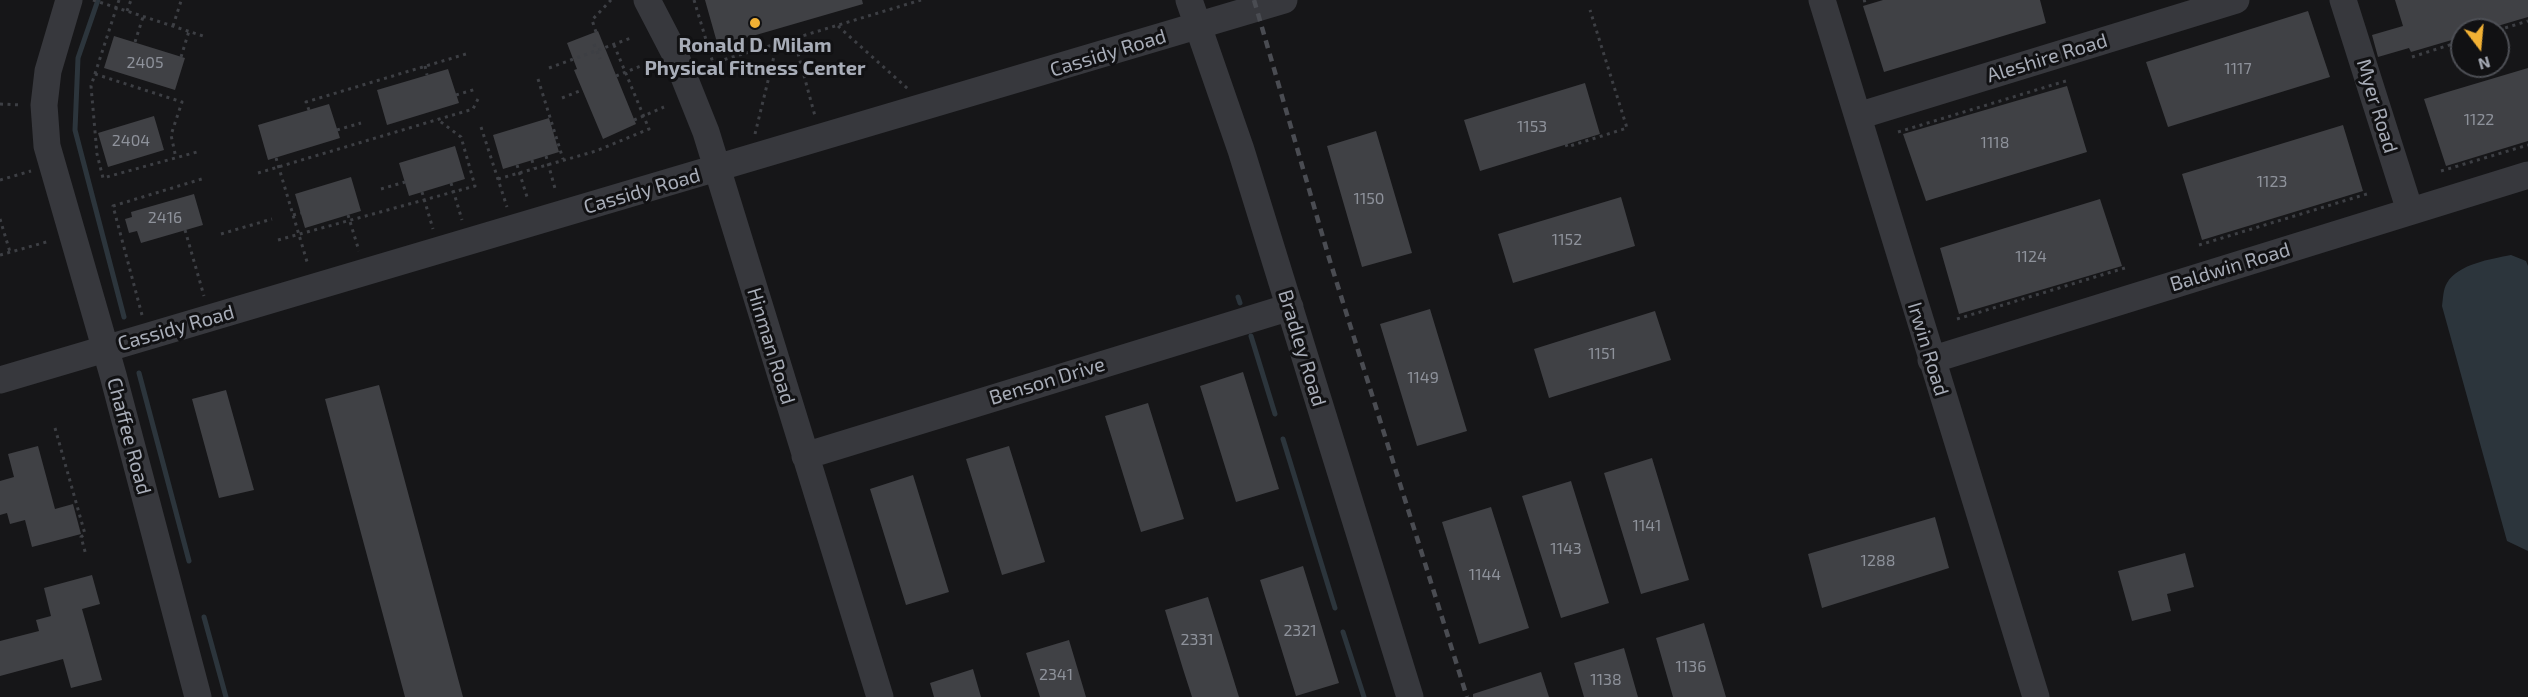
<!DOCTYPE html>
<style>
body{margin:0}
#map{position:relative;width:2528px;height:697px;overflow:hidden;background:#161618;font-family:"Exo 2",sans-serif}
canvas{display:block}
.north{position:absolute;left:2450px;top:18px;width:60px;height:60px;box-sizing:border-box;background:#111113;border:2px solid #4d4f55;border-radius:50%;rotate:164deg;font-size:16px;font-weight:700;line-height:24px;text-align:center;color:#a8adb8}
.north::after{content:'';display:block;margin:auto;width:21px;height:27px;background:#f2b134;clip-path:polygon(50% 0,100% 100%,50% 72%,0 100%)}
</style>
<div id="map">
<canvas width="2528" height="697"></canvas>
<div class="north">N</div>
</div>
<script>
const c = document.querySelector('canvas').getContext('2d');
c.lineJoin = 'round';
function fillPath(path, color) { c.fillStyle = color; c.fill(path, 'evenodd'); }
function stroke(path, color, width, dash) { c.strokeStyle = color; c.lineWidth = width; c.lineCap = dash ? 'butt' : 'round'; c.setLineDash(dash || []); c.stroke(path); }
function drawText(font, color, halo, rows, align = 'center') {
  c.font = font + ' "Exo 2",sans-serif'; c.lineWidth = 6; c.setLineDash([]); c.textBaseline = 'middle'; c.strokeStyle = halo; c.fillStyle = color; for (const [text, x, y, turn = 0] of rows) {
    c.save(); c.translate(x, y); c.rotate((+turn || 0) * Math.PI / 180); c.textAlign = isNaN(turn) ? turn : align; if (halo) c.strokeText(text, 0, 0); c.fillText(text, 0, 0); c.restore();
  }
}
fillPath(new Path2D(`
 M 2511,255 L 2526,261 L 2528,266 L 2528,551 L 2507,541 L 2442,306 C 2443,300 2443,289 2447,283 C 2458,264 2491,259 2511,255 Z`), '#2c353c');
stroke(new Path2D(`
 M 98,0 L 78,58 L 75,130 L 124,317
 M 1238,297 L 1240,303
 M 1251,336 L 1275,414
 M 139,373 L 189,561
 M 1283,439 L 1335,608
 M 204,617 L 226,697
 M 1343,632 L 1364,697`), '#2c353c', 5);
fillPath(new Path2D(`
 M 705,0 L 862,0 L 863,4 L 718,46 Z
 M 1883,0 L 2040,0 L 2046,23 L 1884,72 L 1863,6 Z
 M 2395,0 L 2528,0 L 2528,17 L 2484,30 L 2462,30 L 2462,37 L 2411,52 L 2409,48 L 2378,57 L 2372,35 L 2403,26 Z
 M 2308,11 L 2330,77 L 2168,127 L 2146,62 Z
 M 598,31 L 636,124 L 603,139 L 574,70 L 577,69 L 567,43 Z
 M 114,36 L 185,58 L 175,90 L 104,68 Z
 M 2528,68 L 2528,141 L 2446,166 L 2424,99 Z
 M 448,69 L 459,103 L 387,125 L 377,90 Z
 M 1585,83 L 1600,134 L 1480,171 L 1464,120 Z
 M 2067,86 L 2087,152 L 1926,201 L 1903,134 Z
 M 329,104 L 340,138 L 268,160 L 258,125 Z
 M 154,116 L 164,150 L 108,167 L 98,133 Z
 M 549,118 L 559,152 L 503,169 L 493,135 Z
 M 2343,125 L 2363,191 L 2202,240 L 2182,174 Z
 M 1376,131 L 1412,253 L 1362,267 L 1327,146 Z
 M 455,146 L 465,179 L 409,196 L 399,163 Z
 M 351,177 L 361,211 L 305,228 L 295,194 Z
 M 194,194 L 203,225 L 141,243 L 137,231 L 129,233 L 125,219 L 132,217 L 131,212 Z
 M 1621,197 L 1635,246 L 1513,283 L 1498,234 Z
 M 2100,199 L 2122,266 L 1959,314 L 1940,248 Z
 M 1430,309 L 1467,431 L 1417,446 L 1380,324 Z
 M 1655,311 L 1671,360 L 1549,398 L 1534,349 Z
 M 1243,372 L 1279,489 L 1236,502 L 1200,386 Z
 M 379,385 L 463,697 L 405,697 L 325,399 Z
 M 226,390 L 254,490 L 219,498 L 192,399 Z
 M 1148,403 L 1184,519 L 1141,532 L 1105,416 Z
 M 38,446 L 55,509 L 73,504 L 81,534 L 32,547 L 25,520 L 10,524 L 7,513 L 0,515 L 0,481 L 14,477 L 8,454 Z
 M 1009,446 L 1045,562 L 1002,575 L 966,459 Z
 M 1652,458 L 1689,580 L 1641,594 L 1604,473 Z
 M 913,475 L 949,592 L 906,605 L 870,489 Z
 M 1571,481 L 1609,603 L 1561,618 L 1522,496 Z
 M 1491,507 L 1529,628 L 1479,644 L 1442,522 Z
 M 1935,517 L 1949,568 L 1822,608 L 1808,554 Z
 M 2185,553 L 2194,587 L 2167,594 L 2171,611 L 2132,621 L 2118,571 Z
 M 1303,566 L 1339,683 L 1296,696 L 1260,580 Z
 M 92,575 L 100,604 L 82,609 L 102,680 L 71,688 L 63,659 L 0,676 L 0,641 L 39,631 L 36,620 L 51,616 L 44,588 Z
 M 1208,597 L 1239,697 L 1192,697 L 1183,669 L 1165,610 Z
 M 1704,623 L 1726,697 L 1673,697 L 1656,638 Z
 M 1069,640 L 1086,697 L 1040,697 L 1026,653 Z
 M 1624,648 L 1638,697 L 1584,697 L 1574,663 Z
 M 973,669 L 981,697 L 934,697 L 930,683 Z
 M 1541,672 L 1549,697 L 1473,697 L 1473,694 Z`), '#404145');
stroke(new Path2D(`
 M 93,0 L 203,36
 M 119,0 L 91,86 L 97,154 L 103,178 L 197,152
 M 694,0 L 713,63
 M 1863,1 L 1868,0
 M 127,11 L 131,0
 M 173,26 L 181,1
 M 838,26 L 908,89
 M 2498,30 L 2528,21
 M 596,32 L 592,20 L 611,0
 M 794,39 L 815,116
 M 135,42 L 143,17
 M 594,44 L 600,59
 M 181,57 L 189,31
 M 2412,57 L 2462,41
 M 425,66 L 427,75
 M 703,66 L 921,0
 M 549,68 L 631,38
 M 95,74 L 182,102 L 171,135 L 176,158
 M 616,76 L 653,61
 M 538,79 L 563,159
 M 456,95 L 476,89
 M 562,98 L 582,90
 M 0,104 L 21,105
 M 309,110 L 306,102 L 466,54
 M 634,120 L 664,107
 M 481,127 L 507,207
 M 337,130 L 361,123
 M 1898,132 L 2069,80
 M 755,134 L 777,44
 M 1566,144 L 1567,147 L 1627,128 L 1590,10
 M 546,156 L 556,192
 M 276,158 L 308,265
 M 532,160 L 534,168
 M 517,165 L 528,200
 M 2441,171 L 2528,145
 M 258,173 L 473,109 L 479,97
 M 498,179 L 596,151 L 649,129 L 614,45
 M 0,180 L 31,171
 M 451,183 L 462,220
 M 381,189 L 405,182
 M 422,192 L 433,229
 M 293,215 L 301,213
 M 348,215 L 359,251
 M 0,219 L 10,252
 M 185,230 L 204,296
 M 221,234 L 272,219
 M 278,240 L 475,186 L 461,137 L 437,119
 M 2199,245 L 2370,193
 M 0,255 L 50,241
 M 142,315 L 113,206 L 205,178
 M 1957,319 L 2128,267
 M 55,428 L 85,534 L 81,537 L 86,555`), '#3d3f44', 3, [3, 4.5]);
stroke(new Path2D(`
 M 69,0 L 48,71 L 44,105 L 47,146 L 113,375 L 198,697
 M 647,0 L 674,52 L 706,132 L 880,697
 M 1189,0 L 1241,150 L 1410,697
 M 1822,0 L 2036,697
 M 2343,0 L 2410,211
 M 1858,116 L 2236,0
 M 1931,360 L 2528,175
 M 0,380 L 1284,0
 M 805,456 L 1290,307`), '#37383d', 27);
stroke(new Path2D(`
 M 1254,0 L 1329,258 L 1467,697`), '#4a4c52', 4.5, [8, 6]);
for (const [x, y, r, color] of [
 [755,23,6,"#f2b134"]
]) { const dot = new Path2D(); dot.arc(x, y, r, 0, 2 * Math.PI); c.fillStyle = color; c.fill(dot); stroke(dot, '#111113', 2); }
drawText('16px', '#8e929b', null, [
 ["2405",145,63],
 ["1117",2238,69],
 ["1122",2479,120],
 ["1153",1532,127],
 ["2404",131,141],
 ["1118",1995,143],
 ["1123",2272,182],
 ["1150",1369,199],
 ["2416",165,218],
 ["1152",1567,240],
 ["1124",2031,257],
 ["1151",1602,354],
 ["1149",1423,378],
 ["1141",1647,526],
 ["1143",1566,549],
 ["1288",1878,561],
 ["1144",1485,575],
 ["2321",1300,631],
 ["2331",1197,640],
 ["1136",1691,667],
 ["2341",1056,675],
 ["1138",1606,680]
]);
drawText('bold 20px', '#a8adb8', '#111113', [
 ["Ronald D. Milam",755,45],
 ["Physical Fitness Center",755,68]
]);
drawText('20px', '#a8adb8', '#111113', [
 ["Cassidy Road",1108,53,-17],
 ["Aleshire Road",2047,58,-17],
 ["Myer Road",2377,106,73],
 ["Cassidy Road",642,191,-16],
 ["Baldwin Road",2230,267,-17],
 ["Cassidy Road",176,328,-16],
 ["Hinman Road",771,346,73],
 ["Bradley Road",1302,348,73],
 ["Irwin Road",1928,349,73],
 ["Benson Drive",1047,381,-17],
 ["Chaffee Road",129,436,75]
]);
</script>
